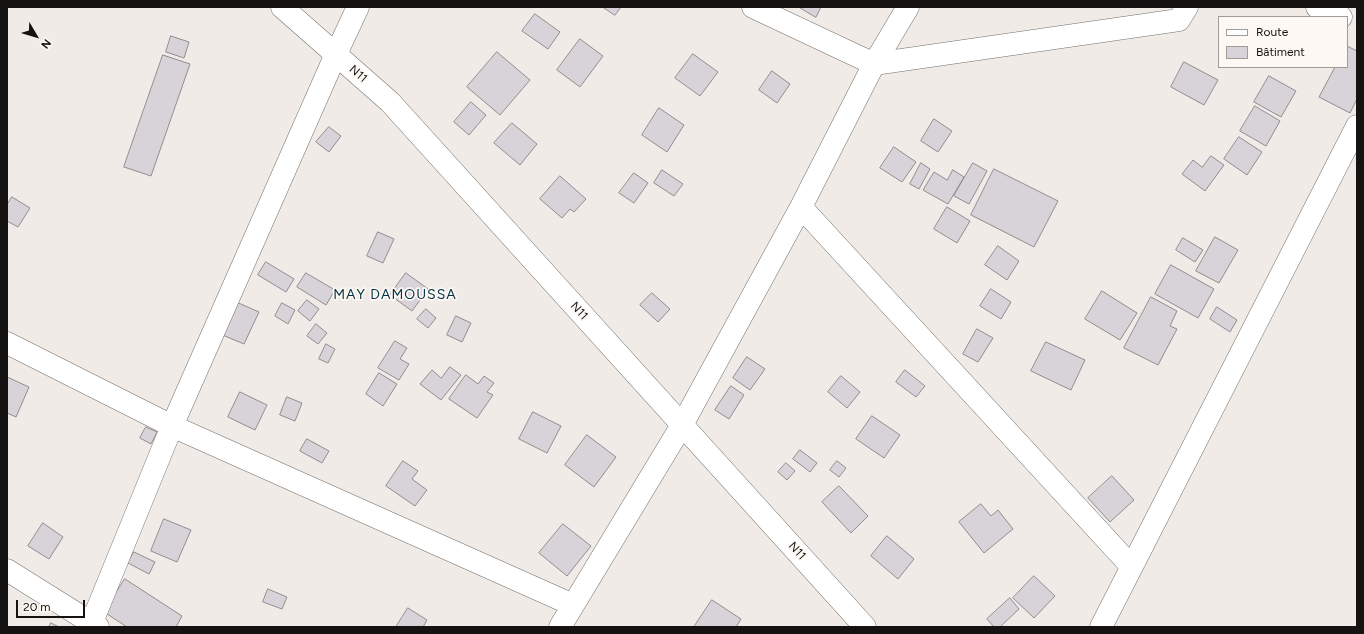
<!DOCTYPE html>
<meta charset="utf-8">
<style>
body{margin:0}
#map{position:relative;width:1364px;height:634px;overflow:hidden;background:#f0ebe6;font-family:Figtree,sans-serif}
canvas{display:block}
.frame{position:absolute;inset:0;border:8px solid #141311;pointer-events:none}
.legend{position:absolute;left:1218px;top:16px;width:130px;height:52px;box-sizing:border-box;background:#fdf8f3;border:1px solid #a09c99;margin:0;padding:5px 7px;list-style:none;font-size:12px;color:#141311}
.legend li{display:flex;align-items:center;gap:8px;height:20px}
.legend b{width:20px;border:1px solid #a09c99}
.north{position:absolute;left:16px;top:16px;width:40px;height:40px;-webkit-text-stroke:3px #fdf8f3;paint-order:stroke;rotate:128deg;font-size:11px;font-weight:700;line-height:16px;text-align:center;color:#141311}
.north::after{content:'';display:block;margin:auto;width:14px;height:18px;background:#141311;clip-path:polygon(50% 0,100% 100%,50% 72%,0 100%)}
.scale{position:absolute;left:16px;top:600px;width:69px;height:18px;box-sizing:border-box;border:2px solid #141311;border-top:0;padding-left:5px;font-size:12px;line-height:14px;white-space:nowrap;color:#141311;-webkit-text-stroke:3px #fdf8f3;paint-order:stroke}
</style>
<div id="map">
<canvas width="1364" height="634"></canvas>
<div class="frame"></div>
<ul class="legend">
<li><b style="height:5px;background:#fff"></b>Route</li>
<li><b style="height:11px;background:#d8d3d9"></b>Bâtiment</li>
</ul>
<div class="north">N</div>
<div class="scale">20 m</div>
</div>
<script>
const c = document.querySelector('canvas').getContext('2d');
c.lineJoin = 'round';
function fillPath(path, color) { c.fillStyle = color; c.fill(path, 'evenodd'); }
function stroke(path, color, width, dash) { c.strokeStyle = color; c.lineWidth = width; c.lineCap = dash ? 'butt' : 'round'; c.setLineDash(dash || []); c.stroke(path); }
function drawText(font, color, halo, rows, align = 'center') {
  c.font = font + ' Figtree,sans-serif'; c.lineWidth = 3.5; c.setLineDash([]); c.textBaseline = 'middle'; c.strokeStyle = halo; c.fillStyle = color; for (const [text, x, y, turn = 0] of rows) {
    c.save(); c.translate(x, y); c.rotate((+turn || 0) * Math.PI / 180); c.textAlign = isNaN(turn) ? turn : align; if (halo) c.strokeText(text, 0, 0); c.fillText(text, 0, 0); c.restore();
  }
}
const building = new Path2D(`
 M 603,7 L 621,7 L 615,15 Z
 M 799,7 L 821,7 L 816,17 Z
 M 535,14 L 560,32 L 548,49 L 522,31 Z
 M 171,36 L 189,42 L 184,58 L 166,52 Z
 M 580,39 L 603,56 L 580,87 L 557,70 Z
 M 1347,46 L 1357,51 L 1357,99 L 1350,113 L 1319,97 L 1335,67 L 1347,67 Z
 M 497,52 L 530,80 L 500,115 L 467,87 Z
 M 693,54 L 718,72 L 700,96 L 675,78 Z
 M 163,55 L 190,64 L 151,176 L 124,167 Z
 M 1184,62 L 1218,80 L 1204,105 L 1171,87 Z
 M 772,71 L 790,84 L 777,103 L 759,90 Z
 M 1269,76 L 1296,91 L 1281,117 L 1254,102 Z
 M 471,102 L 486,115 L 469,135 L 454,122 Z
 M 1255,106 L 1280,121 L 1266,146 L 1240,131 Z
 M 659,108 L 684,125 L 667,152 L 642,135 Z
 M 934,119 L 952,131 L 938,152 L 921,141 Z
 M 512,123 L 537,144 L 520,165 L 494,143 Z
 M 329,127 L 341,136 L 329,152 L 316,142 Z
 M 1239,137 L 1262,152 L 1247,175 L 1224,159 Z
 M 894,147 L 916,162 L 902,182 L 880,168 Z
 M 1211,156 L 1224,165 L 1205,191 L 1182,174 L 1193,160 L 1202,167 Z
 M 921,163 L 930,169 L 919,189 L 910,184 Z
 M 973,163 L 987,171 L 969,204 L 954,196 Z
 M 994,169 L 1058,201 L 1034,247 L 971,215 Z
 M 662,170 L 683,184 L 674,196 L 654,183 Z
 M 953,170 L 964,177 L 948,204 L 923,190 L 934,172 L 947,180 Z
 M 634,173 L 648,183 L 634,203 L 619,193 Z
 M 560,176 L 586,199 L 574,212 L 570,209 L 562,218 L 540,199 Z
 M 12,197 L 30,208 L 18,227 L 7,221 L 7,205 Z
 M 947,207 L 970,221 L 957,243 L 934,229 Z
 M 378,232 L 394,239 L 383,263 L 367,256 Z
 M 1215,237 L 1238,250 L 1219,283 L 1196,271 Z
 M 1183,238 L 1203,250 L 1195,262 L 1176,250 Z
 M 998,246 L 1019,261 L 1007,280 L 985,265 Z
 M 266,262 L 294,279 L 286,292 L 258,275 Z
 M 1171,265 L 1214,289 L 1198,318 L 1155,294 Z
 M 306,273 L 335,290 L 326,305 L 297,287 Z
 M 406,273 L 428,289 L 412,311 L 390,295 Z
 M 991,289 L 1011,302 L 1001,319 L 980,306 Z
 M 1102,291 L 1137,313 L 1120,340 L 1085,319 Z
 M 652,293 L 670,309 L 658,322 L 640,305 Z
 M 1151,297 L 1177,311 L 1170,326 L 1177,329 L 1158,365 L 1124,348 Z
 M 307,300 L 319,309 L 310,321 L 298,311 Z
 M 234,301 L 259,312 L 244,344 L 220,334 Z
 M 282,303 L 295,310 L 288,324 L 275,316 Z
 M 1217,307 L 1237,320 L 1230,332 L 1210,319 Z
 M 426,309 L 436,318 L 428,328 L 417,319 Z
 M 456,316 L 471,323 L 462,342 L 447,335 Z
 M 316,324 L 327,333 L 318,344 L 307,336 Z
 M 977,329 L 993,338 L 978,362 L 963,354 Z
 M 395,341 L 407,348 L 400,359 L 409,364 L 399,380 L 378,368 Z
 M 1046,342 L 1085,360 L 1071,390 L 1031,371 Z
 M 326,344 L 335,349 L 328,363 L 319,359 Z
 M 747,357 L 765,369 L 750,390 L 733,378 Z
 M 450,367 L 461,375 L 441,400 L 420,384 L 432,370 L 441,378 Z
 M 905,370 L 925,386 L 916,397 L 896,382 Z
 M 379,373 L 397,384 L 383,406 L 366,394 Z
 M 466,375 L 478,384 L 484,376 L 494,383 L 487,392 L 493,395 L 477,418 L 449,399 Z
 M 841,376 L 860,392 L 847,408 L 828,392 Z
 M 7,377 L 29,387 L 16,417 L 7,413 Z
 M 731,386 L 744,395 L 729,419 L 715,410 Z
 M 240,392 L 267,405 L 255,430 L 228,417 Z
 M 287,397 L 302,403 L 295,421 L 280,415 Z
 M 533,412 L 561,426 L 547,453 L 519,439 Z
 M 872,416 L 900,435 L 884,458 L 856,439 Z
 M 146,427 L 157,432 L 151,444 L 140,438 Z
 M 587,435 L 616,457 L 594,487 L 565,465 Z
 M 307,439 L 329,451 L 322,463 L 300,451 Z
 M 800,450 L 817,463 L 810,472 L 793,459 Z
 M 403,461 L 418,471 L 412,479 L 427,490 L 415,506 L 386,486 Z
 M 837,461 L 846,468 L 839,477 L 830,470 Z
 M 786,463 L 795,471 L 787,480 L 778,472 Z
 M 1112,476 L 1134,500 L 1110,522 L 1088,498 Z
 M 839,486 L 868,516 L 851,533 L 822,502 Z
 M 981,504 L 991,516 L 998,510 L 1013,529 L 984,553 L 959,522 Z
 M 164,519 L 191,530 L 177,562 L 151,551 Z
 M 43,523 L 63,537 L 49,559 L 28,546 Z
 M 563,524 L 591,546 L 567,576 L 539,553 Z
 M 887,536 L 914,559 L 898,579 L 871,556 Z
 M 134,552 L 155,562 L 149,574 L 128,563 Z
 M 1034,576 L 1055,596 L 1034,618 L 1013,598 Z
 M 125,579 L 182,616 L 176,627 L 127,627 L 104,612 Z
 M 268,589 L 287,597 L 282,609 L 263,602 Z
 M 1010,598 L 1019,609 L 1000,627 L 994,627 L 987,619 Z
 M 712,600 L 741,619 L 736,627 L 694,627 Z
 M 408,608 L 427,620 L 423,627 L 396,627 Z
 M 51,623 L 59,627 L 49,627 Z`);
fillPath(building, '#d8d3d9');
stroke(building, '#908c90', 1);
const street = new Path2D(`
 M 753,7 L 874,64 L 1179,20 L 1187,7
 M 1317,7 L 1341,17
 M 801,207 L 1131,566
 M 7,343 L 172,426 L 573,605
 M 7,570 L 98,627
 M 90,627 L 172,426 L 336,54 L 358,7
 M 560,627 L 682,425 L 801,207 L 874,64 L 908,7
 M 1101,627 L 1357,126`);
const primary = new Path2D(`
 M 282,7 L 390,102 L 865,627`);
stroke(street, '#74706b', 23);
stroke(primary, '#74706b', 23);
stroke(street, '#fff', 22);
stroke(primary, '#fff', 22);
drawText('12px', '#141311', '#fdf8f3', [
 ["N11",358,74,41],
 ["N11",579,311,48],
 ["N11",797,551,48]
]);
c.letterSpacing = '1px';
drawText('14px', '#003445', '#fdf8f3', [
 ["MAY DAMOUSSA",395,295]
]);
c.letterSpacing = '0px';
</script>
